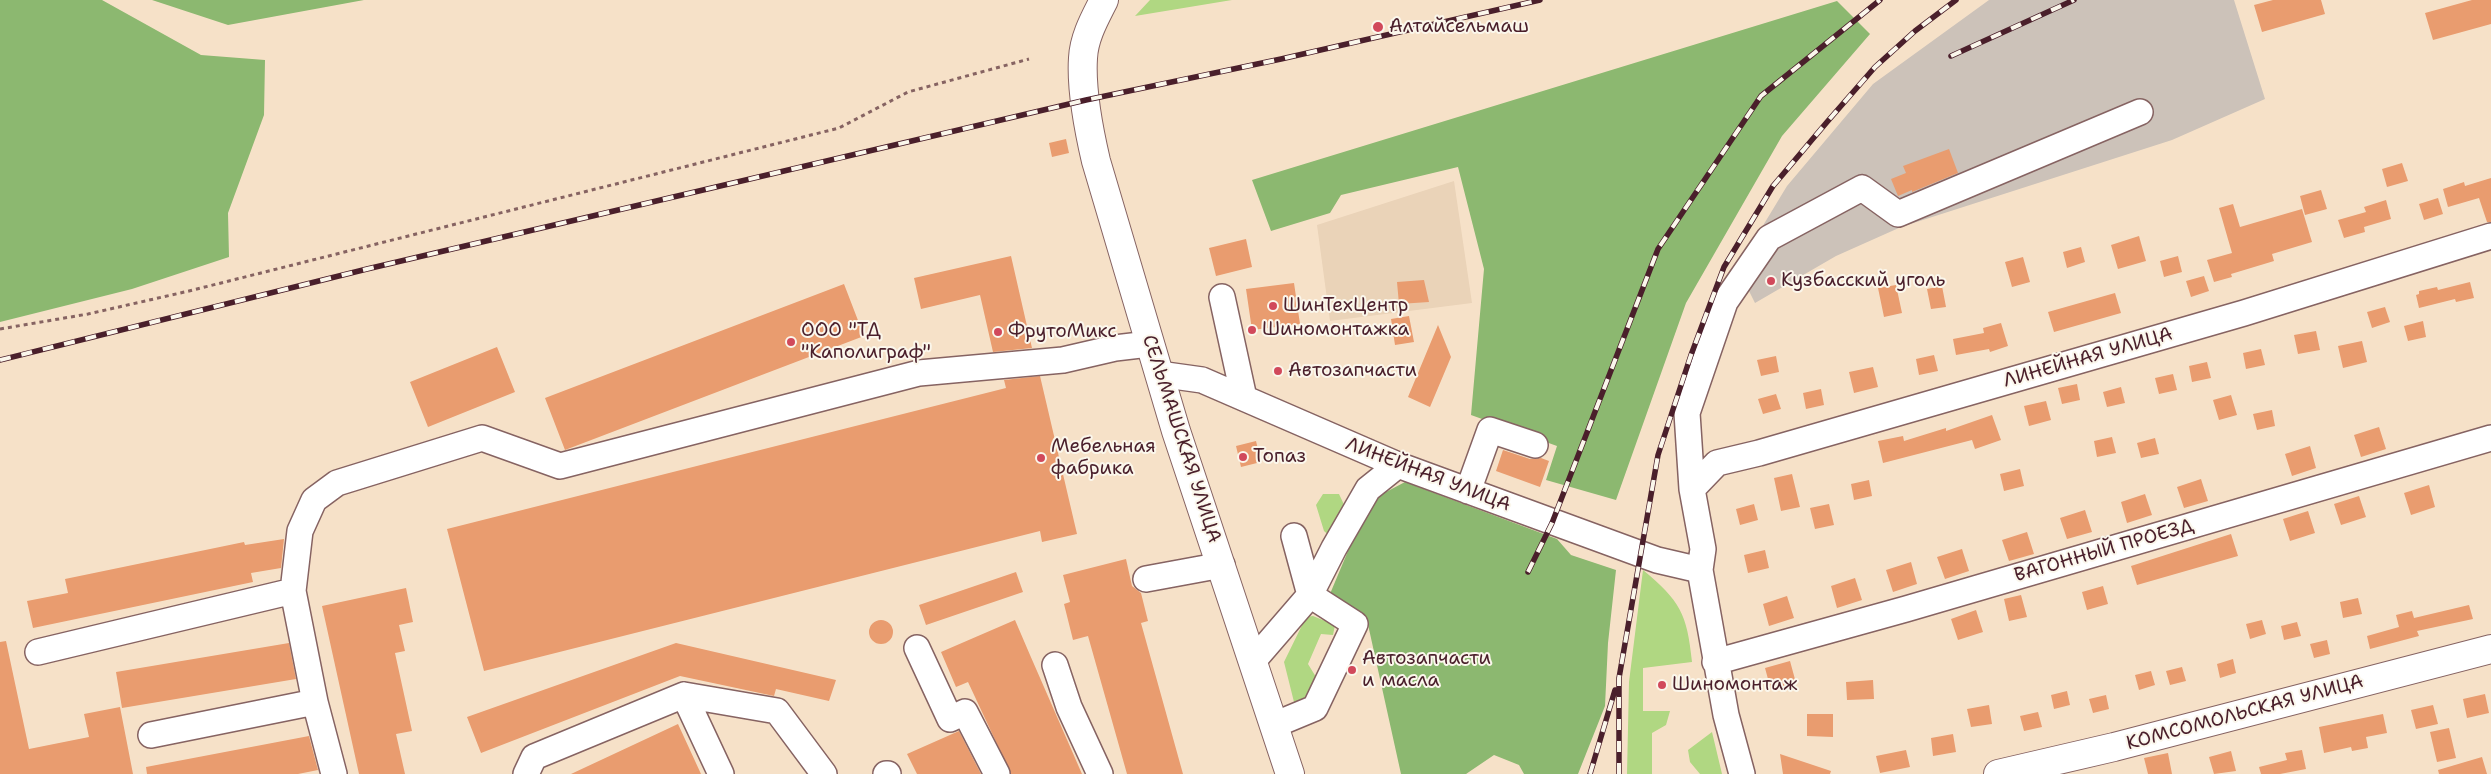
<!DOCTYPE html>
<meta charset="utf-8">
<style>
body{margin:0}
canvas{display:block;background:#f6e1c8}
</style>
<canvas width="2491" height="774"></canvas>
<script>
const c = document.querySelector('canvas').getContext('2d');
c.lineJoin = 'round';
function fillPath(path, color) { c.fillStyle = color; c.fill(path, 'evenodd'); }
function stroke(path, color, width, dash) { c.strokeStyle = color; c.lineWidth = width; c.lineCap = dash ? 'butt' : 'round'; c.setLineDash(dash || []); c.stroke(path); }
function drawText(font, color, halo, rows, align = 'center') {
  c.font = font + ' "Shantell Sans",sans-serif'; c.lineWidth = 4; c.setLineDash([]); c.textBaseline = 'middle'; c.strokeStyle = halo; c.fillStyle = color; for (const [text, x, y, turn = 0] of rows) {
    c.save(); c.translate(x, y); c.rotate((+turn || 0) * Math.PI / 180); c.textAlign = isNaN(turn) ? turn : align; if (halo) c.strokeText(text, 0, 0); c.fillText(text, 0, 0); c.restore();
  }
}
fillPath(new Path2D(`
 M 1454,181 L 1472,303 L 1330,321 L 1317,225 Z`), '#ead3b8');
fillPath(new Path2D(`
 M 1989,0 L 2234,0 L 2265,99 L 2172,140 L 1901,227 L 1836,256 L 1755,303 L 1743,279 L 1733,275 L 1787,186 L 1873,84 Z`), '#ccc2b9');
fillPath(new Path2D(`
 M 1150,0 L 1232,0 L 1135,16 Z
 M 1323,494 L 1339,494 L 1347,511 L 1333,539 L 1324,531 L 1316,505 Z
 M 1643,570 C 1680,601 1687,613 1692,662 L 1643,668 L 1643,711 L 1670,711 L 1666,725 L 1652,733 L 1652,774 L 1627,774 L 1629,682 Z
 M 1313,616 L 1335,625 L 1333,635 L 1321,634 L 1308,664 L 1316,677 L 1303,703 L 1299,705 L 1294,702 L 1284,662 L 1306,617 Z
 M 1712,732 L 1722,774 L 1700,774 L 1690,762 L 1688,750 Z`), '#b0d782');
fillPath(new Path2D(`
 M 0,0 L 102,0 L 201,55 L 265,60 L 264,115 L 228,213 L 229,257 L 132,289 L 0,322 Z
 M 152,0 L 364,0 L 228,25 Z
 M 1837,1 L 1870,34 L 1782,136 L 1686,303 L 1616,500 L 1546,480 L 1557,446 L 1471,415 L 1484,269 L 1458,167 L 1341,195 L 1330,213 L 1271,231 L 1252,180 Z
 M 1405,482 L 1557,539 L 1571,555 L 1616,570 L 1608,643 L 1605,706 L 1578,774 L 1524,774 L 1519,765 L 1494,755 L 1466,774 L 1401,774 L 1367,620 L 1327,601 L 1369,501 Z`), '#8cb870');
fillPath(new Path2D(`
 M 2273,0 L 2321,0 L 2325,14 L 2262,32 L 2254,5 Z
 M 2472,0 L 2491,0 L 2491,24 L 2433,40 L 2425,13 Z
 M 1066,139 L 1069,153 L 1052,157 L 1049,143 Z
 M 1949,149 L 1958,173 L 1912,192 L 1912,190 L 1898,196 L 1891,179 L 1906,173 L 1903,166 Z
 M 2402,163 L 2408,181 L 2387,187 L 2382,169 Z
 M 2491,178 L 2491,222 L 2487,222 L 2479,198 L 2448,207 L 2443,189 L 2464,182 L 2465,186 Z
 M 2321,190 L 2327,209 L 2305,215 L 2300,196 Z
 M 2438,198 L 2443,214 L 2424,220 L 2419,204 Z
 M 2386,200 L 2391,219 L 2364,227 L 2365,232 L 2344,238 L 2338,220 L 2366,212 L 2364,207 Z
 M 2233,204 L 2240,227 L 2302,209 L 2312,242 L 2272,254 L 2274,261 L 2231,274 L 2232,277 L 2214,282 L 2207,260 L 2232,253 L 2219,208 Z
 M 2139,236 L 2146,261 L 2118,269 L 2111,245 Z
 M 1246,239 L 1252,267 L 1216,276 L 1209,248 Z
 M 2081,247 L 2085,262 L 2067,268 L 2063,252 Z
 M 1011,256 L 1032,348 L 993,352 L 980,295 L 921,309 L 914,278 Z
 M 2178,256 L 2182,272 L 2164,277 L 2160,261 Z
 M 2023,257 L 2030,282 L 2012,287 L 2005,262 Z
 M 2204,276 L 2209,291 L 2191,297 L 2186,281 Z
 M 1424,280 L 1429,302 L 1399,304 L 1397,282 Z
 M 2470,282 L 2474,298 L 2456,302 L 2455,299 L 2419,308 L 2416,295 L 2419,294 L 2419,291 L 2437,287 L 2438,290 Z
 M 1294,283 L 1300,324 L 1252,330 L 1246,289 Z
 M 844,284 L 864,336 L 565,450 L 545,398 Z
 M 1896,285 L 1902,313 L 1884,317 L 1878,288 Z
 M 1942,286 L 1946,307 L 1931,309 L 1927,289 Z
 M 2115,293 L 2121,313 L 2054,332 L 2048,312 Z
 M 2385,307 L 2390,322 L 2372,328 L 2367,312 Z
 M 1409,316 L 1414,342 L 1395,345 L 1391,319 Z
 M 2423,321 L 2426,337 L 2408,341 L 2404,326 Z
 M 2001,323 L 2008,346 L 1990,352 L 1989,349 L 1956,355 L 1953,339 L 1984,333 L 1983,328 Z
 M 1438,325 L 1451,357 L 1430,407 L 1408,397 Z
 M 2316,331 L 2320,350 L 2298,354 L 2294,335 Z
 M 2362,341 L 2367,362 L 2343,368 L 2338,346 Z
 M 497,347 L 515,392 L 428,427 L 410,382 Z
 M 2261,349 L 2265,365 L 2246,369 L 2243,353 Z
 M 1934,355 L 1938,371 L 1919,375 L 1916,359 Z
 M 1776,356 L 1779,372 L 1761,376 L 1757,360 Z
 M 2207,362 L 2211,378 L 2192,382 L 2189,366 Z
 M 1873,367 L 1878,387 L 1854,393 L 1849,372 Z
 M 2173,374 L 2177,390 L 2159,394 L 2155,378 Z
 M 1040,376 L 1077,534 L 1042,542 L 1040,531 L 484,671 L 447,529 L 1006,388 L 1004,380 Z
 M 2077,384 L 2080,400 L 2062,404 L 2058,388 Z
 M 2121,387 L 2125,403 L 2107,407 L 2103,392 Z
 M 1821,389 L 1824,405 L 1806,409 L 1803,393 Z
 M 1776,394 L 1781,409 L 1763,414 L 1758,399 Z
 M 2231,395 L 2237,415 L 2219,420 L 2213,400 Z
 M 2046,401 L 2051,420 L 2029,426 L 2024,406 Z
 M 2272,410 L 2275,426 L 2257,430 L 2253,414 Z
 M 1992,415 L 2001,440 L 1975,449 L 1972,440 L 1883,463 L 1878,441 L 1903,436 L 1904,441 L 1946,428 L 1946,431 Z
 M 2379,427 L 2386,449 L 2361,457 L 2354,435 Z
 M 2112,437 L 2116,453 L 2097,457 L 2094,441 Z
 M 2155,438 L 2159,454 L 2141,458 L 2137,443 Z
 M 1256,441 L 1261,462 L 1241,467 L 1236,446 Z
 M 2310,446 L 2316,468 L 2292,476 L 2285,454 Z
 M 1503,450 L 1530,459 L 1541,458 L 1549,461 L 1540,487 L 1496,471 Z
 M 2020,469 L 2024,486 L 2004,491 L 2000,474 Z
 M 1792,474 L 1800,507 L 1781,511 L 1774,478 Z
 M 2201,479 L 2208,501 L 2184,508 L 2177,487 Z
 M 1869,480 L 1872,496 L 1854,500 L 1851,484 Z
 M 2429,485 L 2435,507 L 2411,515 L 2404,493 Z
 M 2145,494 L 2152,515 L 2127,523 L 2121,502 Z
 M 2359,496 L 2366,517 L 2341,525 L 2334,504 Z
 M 1754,504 L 1758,520 L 1740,525 L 1736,509 Z
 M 1829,504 L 1834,525 L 1815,529 L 1810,508 Z
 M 2085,510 L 2092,532 L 2067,539 L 2060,518 Z
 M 2308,511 L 2315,533 L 2290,541 L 2283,519 Z
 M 2027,532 L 2034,554 L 2009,561 L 2002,540 Z
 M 2231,534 L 2238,556 L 2137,585 L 2131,566 Z
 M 284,539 L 281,568 L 251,573 L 253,582 L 33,628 L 27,601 L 68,593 L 65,579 L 244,542 L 245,545 Z
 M 1962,549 L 1969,571 L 1945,579 L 1937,557 Z
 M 1765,550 L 1769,568 L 1748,573 L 1744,555 Z
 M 1126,559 L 1132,586 L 1141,593 L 1148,621 L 1141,623 L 1183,774 L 1127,774 L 1088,636 L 1073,640 L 1064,604 L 1070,602 L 1063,575 Z
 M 1911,562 L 1917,584 L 1893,592 L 1886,570 Z
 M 1016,572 L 1023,592 L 926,625 L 919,605 Z
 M 1855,578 L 1862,600 L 1837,608 L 1831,586 Z
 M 2103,586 L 2108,604 L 2087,610 L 2082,592 Z
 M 406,588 L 413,622 L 399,625 L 405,651 L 395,653 L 412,731 L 396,734 L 405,774 L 359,774 L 322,606 Z
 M 2021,595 L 2027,617 L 2009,621 L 2004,599 Z
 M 1787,596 L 1794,618 L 1769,626 L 1763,604 Z
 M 2358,598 L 2362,614 L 2343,618 L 2340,602 Z
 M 2469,605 L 2473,619 L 2417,631 L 2419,636 L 2370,649 L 2367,636 L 2399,627 L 2396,615 L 2412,611 L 2414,618 Z
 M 1976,610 L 1983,632 L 1958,640 L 1951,619 Z
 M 1015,620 L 1030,655 L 1082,774 L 1011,774 L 968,682 L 956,687 L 941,652 Z
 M 2262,620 L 2266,634 L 2250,639 L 2246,624 Z
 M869 632a12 12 0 1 1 24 0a12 12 0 1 1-24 0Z
 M 2297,622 L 2301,636 L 2284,640 L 2281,626 Z
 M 2327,640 L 2330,654 L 2314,658 L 2310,644 Z
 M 6,641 L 29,749 L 89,737 L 84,714 L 120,707 L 133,774 L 0,774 L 0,642 Z
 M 289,643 L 296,679 L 122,708 L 116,672 Z
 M 676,643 L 836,680 L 829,701 L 776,689 L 774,696 L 680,676 L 481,753 L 467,717 Z
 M 2233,659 L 2236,673 L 2220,678 L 2217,664 Z
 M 1790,661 L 1796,683 L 1771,690 L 1765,668 Z
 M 2182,667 L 2186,681 L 2170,685 L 2166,671 Z
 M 2151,671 L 2155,685 L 2139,690 L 2135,675 Z
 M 1873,680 L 1874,699 L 1847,700 L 1846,682 Z
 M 2067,691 L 2070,705 L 2054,709 L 2051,695 Z
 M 2485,694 L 2489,713 L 2467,718 L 2463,699 Z
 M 2106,695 L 2109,709 L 2093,713 L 2089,699 Z
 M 1989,705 L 1992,724 L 1971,727 L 1967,709 Z
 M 2433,705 L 2438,724 L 2416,729 L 2411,710 Z
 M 2038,712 L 2042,727 L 2024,731 L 2020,716 Z
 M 1807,714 L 1833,714 L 1833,737 L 1807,736 Z
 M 2383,714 L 2387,733 L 2366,737 L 2368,748 L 2352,751 L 2351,747 L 2324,753 L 2319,727 Z
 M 678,724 L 701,774 L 571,774 Z
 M 2449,728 L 2456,758 L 2437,762 L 2430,732 Z
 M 959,731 L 981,774 L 917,774 L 907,754 Z
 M 1953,734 L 1956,752 L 1933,756 L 1931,738 Z
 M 309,736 L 318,770 L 298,774 L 147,774 L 146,767 Z
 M 1906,750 L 1910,767 L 1880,773 L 1876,756 Z
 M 2302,750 L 2306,769 L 2280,774 L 2261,774 L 2259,767 L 2287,760 L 2285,753 Z
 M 2231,751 L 2236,771 L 2214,774 L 2209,757 Z
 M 2168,753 L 2172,774 L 2148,774 L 2144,758 Z
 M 1780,754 L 1831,771 L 1830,774 L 1783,774 Z
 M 2482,757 L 2487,774 L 2439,774 L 2438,770 Z`), '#e99c6f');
const minor = new Path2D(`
 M 1222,297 L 1244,398
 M 1159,374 L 1202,380 L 1398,465 L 1657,560 L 1700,570
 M 1692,489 L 1717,463 L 1759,453 L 2244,313 L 2491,236
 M 1468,491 L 1490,430 L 1535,445
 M 1146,579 L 1222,565
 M 917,648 L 950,719 L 965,712 L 997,774
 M 38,652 L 293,591
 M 1253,661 L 1310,595 L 1294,536
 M 1715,662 L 1906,609 L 2491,438
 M 1055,665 L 1069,707 L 1100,774
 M 684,695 L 721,774
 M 1274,725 L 1315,708 L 1355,624 L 1310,595 L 1334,548 L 1368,489 L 1398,465
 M 151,735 L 315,702
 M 334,774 L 315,702 L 293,591 L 300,531 L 314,500 L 337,483 L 482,438 L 560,466 L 919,373 L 1063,360 L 1115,348 L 1149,344
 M 526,774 L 534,757 L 684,695 L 777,711 L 824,774
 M 886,774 L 888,774
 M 1742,774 L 1726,715 L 1700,570 L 1703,549 L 1692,489 L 1687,413 L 1725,302 L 1769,238 L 1862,188 L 1898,214 L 2140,112`);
const major = new Path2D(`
 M 1998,774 L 2114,747 L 2491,649`);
const highway = new Path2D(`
 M 1104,0 C 1095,18 1084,37 1083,58 C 1081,88 1089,131 1096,161 L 1176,431 L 1290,774`);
stroke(minor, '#866362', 28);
stroke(major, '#866362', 30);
stroke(highway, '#866362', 30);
stroke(new Path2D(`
 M 0,329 L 88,314 L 189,291 L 839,128 L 908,92 L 1029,59`), '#866362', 3, [4, 4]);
stroke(minor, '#fff', 25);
stroke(major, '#fff', 28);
stroke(highway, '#fff', 28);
const rail = new Path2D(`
 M 1951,56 L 2074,0
 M 0,360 L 367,269 L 1086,100 L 1281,59 L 1540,0
 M 1528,572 L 1552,523 L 1658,249 L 1761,96 L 1880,0
 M 1590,774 L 1615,690
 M 1619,774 L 1619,678 L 1658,455 L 1691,355 L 1724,267 L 1773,186 L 1827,122 L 1875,67 L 1915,31 L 1956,0`);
stroke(rail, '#4a1f2b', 5.5);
stroke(rail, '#fbf7ec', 4, [11]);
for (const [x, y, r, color] of [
 [1378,27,6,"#d1495b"],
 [1771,281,5,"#d1495b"],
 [1273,306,5,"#d1495b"],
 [1252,330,5,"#d1495b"],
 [998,332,5,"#d1495b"],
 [791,342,5,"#d1495b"],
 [1278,371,5,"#d1495b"],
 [1243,457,5,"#d1495b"],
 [1041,458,5,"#d1495b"],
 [1352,670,5,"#d1495b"],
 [1662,685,5,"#d1495b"]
]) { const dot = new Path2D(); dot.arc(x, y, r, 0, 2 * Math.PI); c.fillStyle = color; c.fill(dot); stroke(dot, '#fbf7ec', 2); }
drawText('19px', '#4a1f2b', '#fbf7ec', [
 ["Алтайсельмаш",1389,27],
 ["Кузбасский уголь",1781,281],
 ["ШинТехЦентр",1283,306],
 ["Шиномонтажка",1262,330],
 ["ООО \"ТД",801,331],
 ["\"Каполиграф\"",801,353],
 ["ФрутоМикс",1008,332],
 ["Автозапчасти",1288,371],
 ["Мебельная",1051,447],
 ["фабрика",1051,469],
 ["Топаз",1253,457],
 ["Автозапчасти",1362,659],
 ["и масла",1362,681],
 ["Шиномонтаж",1672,685]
], 'left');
drawText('19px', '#4a1f2b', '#fbf7ec', [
 ["ЛИНЕЙНАЯ УЛИЦА",2088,358,-16],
 ["СЕЛЬМАШСКАЯ УЛИЦА",1181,439,72],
 ["ЛИНЕЙНАЯ УЛИЦА",1428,475,21],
 ["ВАГОННЫЙ ПРОЕЗД",2104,551,-16],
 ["КОМСОМОЛЬСКАЯ УЛИЦА",2245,713,-15]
]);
</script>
